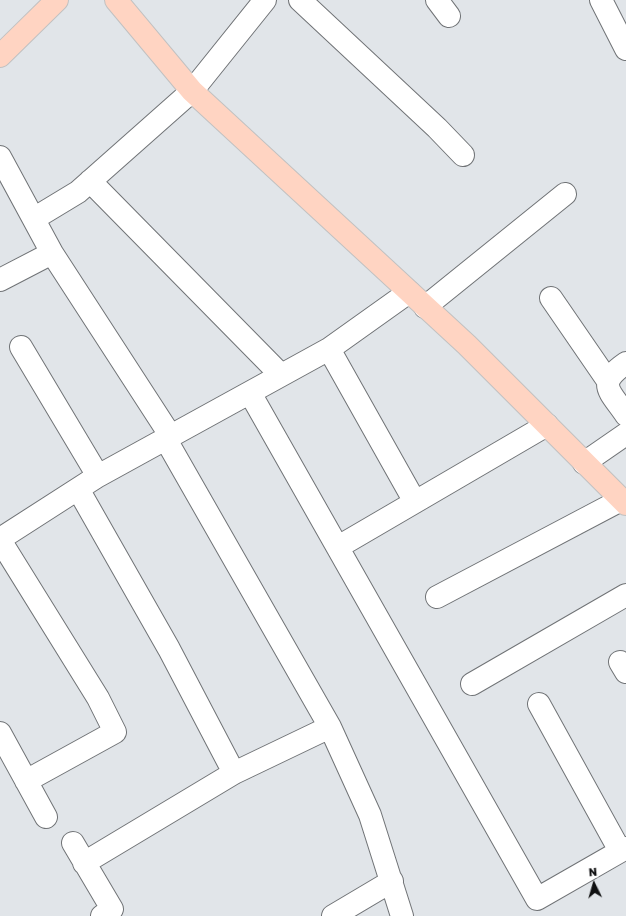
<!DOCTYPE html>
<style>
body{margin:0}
#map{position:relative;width:626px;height:916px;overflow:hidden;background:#e1e5e9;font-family:"Golos Text",sans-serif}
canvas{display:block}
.north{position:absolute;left:574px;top:864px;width:40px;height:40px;-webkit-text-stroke:3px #fff;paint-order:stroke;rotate:355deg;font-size:11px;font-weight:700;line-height:16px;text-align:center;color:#0f1011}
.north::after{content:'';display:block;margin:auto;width:14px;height:18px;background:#0f1011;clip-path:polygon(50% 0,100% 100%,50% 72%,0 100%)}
</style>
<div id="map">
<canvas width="626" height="916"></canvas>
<div class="north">N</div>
</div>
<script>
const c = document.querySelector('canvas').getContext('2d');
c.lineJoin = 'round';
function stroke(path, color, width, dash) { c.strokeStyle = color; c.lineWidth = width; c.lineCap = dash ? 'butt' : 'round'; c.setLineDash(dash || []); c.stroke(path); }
const minor = new Path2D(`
 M 300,0 L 437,128 L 463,155
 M 437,0 L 449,16
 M 601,0 L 626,49
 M 0,157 L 52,253 L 0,280
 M 90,181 L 280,374
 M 35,218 L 78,192 L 192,91 L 265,0
 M 52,253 L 170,435
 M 551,298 L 608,381
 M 425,307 L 565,194
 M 21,347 L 98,476
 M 329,349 L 415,502
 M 626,363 C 596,384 609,390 626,415
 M 250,393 L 537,899 L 626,848
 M 165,438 L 330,727 L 370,815 L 402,916
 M 584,463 L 626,434
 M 78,489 L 169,649 L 234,773
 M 0,539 L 98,476 L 329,349 L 409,292
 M 0,540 L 98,698 L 115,732 L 26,781
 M 338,547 L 547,425
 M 437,597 L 621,500
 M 620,662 L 626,672
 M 472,684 L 626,595
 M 539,704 L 620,851
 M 0,733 L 46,817
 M 73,843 L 112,909 L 102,916
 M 84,863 L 234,773 L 330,727
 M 333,916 L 392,881`);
const major = new Path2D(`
 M 116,0 L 192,91 L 467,345 L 626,504
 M 0,56 L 57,0`);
stroke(minor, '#707376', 24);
stroke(major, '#c1c1c1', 24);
stroke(minor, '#fff', 22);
stroke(major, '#ffd4c2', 22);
</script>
